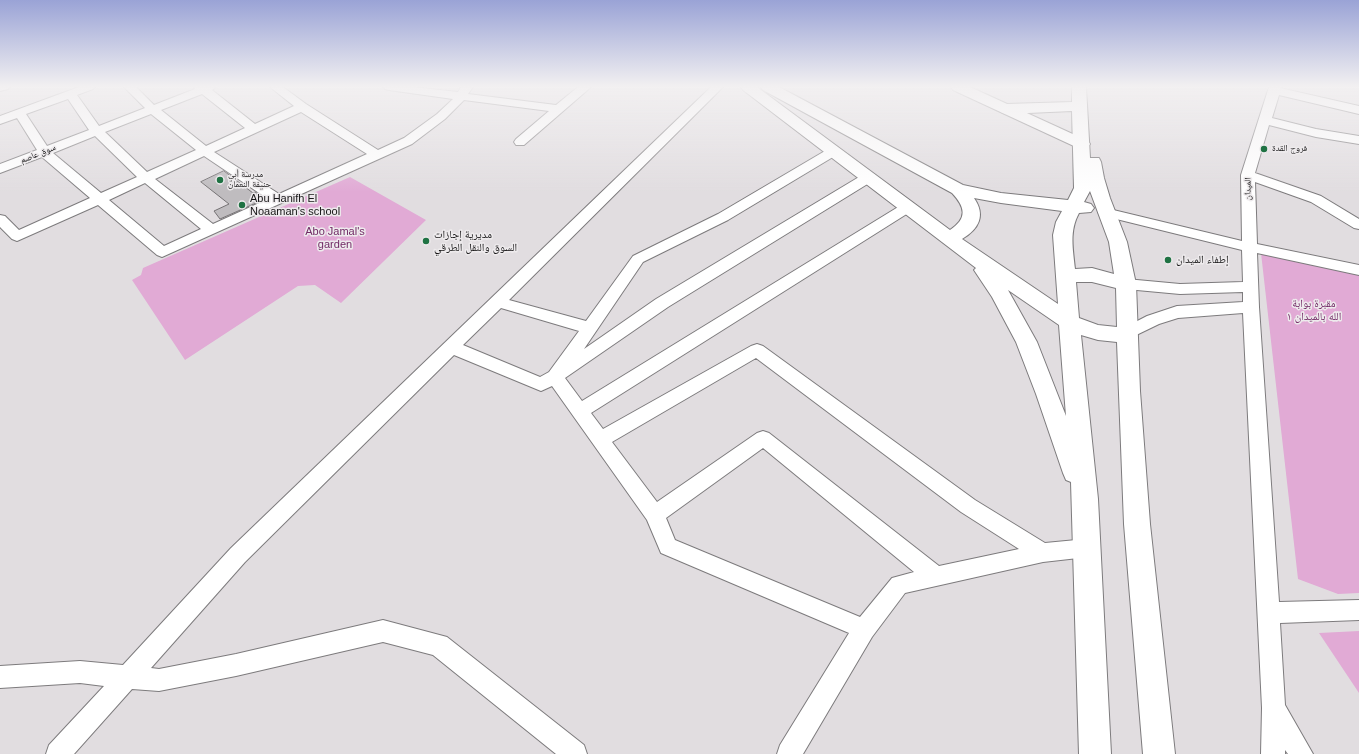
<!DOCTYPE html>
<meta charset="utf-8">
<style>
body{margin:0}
canvas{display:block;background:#e1dde0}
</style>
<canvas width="1359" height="754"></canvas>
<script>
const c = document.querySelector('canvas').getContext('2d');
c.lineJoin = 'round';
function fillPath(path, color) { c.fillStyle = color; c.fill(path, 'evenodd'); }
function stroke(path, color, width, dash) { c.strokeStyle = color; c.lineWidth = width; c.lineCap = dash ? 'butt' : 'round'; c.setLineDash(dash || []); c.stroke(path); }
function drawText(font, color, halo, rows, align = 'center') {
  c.font = font + ' Helvetica,"Noto Naskh Arabic",sans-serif'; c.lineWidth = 3; c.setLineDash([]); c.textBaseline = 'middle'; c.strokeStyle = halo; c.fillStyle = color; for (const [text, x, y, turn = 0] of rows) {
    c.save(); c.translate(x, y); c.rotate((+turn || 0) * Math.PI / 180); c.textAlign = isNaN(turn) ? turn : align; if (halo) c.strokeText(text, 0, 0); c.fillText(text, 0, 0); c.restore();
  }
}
fillPath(new Path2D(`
 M 350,177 L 426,220 L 341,303 L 315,285 L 298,286 L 185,360 L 132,280 L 141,275 L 143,268 Z
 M 1261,253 L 1359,272 L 1359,593 L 1338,594 L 1298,579 Z
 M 1359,631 L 1359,693 L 1319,633 Z`), '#e1aad5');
const building = new Path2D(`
 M 224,171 L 253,193 L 255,192 L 258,194 L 263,200 L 220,219 L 214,211 L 229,204 L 201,182 Z`);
fillPath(building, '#bfbcbf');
stroke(building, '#757274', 1);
const minor = new Path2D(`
 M 0,87 L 10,87 L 8,89 L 0,91 Z
 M 79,87 L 95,87 L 93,89 L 77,95 L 99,126 L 145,108 L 124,87 L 136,87 L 154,105 L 195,89 L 194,87 L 216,87 L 212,90 L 255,124 L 294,106 L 270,87 L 283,87 L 306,104 L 378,150 L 404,138 L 437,114 L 453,99 L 389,90 L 385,89 L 383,87 L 413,87 L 458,92 L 461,87 L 473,87 L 468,94 L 556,105 L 578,87 L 591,87 L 524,145 L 516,145 L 514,142 L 516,139 L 549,111 L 464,100 L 445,119 L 412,144 L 162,257 L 157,255 L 98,205 L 17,241 L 12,239 L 0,227 L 0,215 L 5,216 L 19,230 L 90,198 L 42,157 L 0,173 L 0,164 L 37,150 L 17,118 L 0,124 L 0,116 ZM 202,94 L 245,128 L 206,146 L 161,110 ZM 68,99 L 89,130 L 47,146 L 26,114 ZM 301,112 L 367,154 L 279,194 L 214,152 ZM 151,114 L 196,150 L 147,172 L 105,132 ZM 95,136 L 137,177 L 101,193 L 53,153 ZM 204,156 L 268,199 L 213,224 L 155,179 ZM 145,183 L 201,229 L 164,246 L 109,200 Z
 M 711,87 L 723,87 L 509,300 L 586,321 L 633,256 L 718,214 L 830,148 L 838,148 L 840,151 L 838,154 L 728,220 L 643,262 L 584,349 L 656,299 L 864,174 L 874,174 L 876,177 L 874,180 L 668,307 L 565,378 L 582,401 L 903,204 L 908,203 L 913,204 L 915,207 L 913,210 L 591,413 L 603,429 L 751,346 L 757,344 L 763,346 L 975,500 L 1045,543 L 1087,539 L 1094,541 L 1097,548 L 1094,555 L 1087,557 L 1043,562 L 905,593 L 872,637 L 803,754 L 777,754 L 780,745 L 849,633 L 661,553 L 647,520 L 552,386 L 541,391 L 454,355 L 245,562 L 151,668 L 159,669 L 236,654 L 383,620 L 447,637 L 584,745 L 587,754 L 556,754 L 433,655 L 383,642 L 236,676 L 159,691 L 132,689 L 74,754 L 46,754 L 49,745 L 104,686 L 80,683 L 0,688 L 0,666 L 80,661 L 123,665 L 231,548 ZM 501,308 L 579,331 L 549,372 L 540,377 L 463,345 ZM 756,358 L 961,512 L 1019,549 L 939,566 L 769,433 L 763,431 L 757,433 L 657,502 L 612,442 ZM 763,448 L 914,572 L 892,578 L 860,617 L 675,540 L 666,518 Z
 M 1269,87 L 1281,87 L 1280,88 L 1359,106 L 1359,114 L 1279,95 L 1272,118 L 1316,129 L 1359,136 L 1359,144 L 1316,137 L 1269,125 L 1255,173 L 1321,196 L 1359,219 L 1359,229 L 1354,228 L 1311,202 L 1255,182 L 1257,244 L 1359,265 L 1359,275 L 1257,253 L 1259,307 L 1279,602 L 1359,600 L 1359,620 L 1280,623 L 1285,705 L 1313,754 L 1288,754 L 1285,750 L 1285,754 L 1261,754 L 1262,708 L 1243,313 L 1178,318 L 1159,324 L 1128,339 L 1122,337 L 1120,333 L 1122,329 L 1147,316 L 1177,306 L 1243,302 L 1243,292 L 1180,294 L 1126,289 L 1121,288 L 1118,284 L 1121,280 L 1126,279 L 1180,284 L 1243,282 L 1242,250 L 1100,215 L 1098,212 L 1100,209 L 1105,208 L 1242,241 L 1241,175 Z`);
const tertiary = new Path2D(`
 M 951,87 L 970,87 L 1088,141 L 1090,144 L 1088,147 L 1082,149 L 1076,147 L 953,90 Z`);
const primary = new Path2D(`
 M 741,87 L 757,87 L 950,230 C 968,218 965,207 952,193 L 763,90 L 761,87 L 779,87 L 963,185 L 1001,193 L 1068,200 L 1074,188 L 1072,111 L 1006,114 L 1001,112 L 998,109 L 1001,106 L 1006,104 L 1072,102 L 1072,87 L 1086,87 L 1090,158 L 1099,158 L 1101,162 L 1104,178 L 1110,198 L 1127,242 L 1136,284 L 1140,391 L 1150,524 L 1175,754 L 1143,754 L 1124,524 L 1117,342 L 1098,340 L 1081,335 L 1098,499 L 1111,754 L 1079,754 L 1071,482 L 1066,480 L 1063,473 L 1036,394 L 1016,342 L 992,297 L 974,270 L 976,268 L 743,90 ZM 1090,191 L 1109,242 L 1114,274 L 1092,268 L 1075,269 C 1073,249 1069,231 1079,213 L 1091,212 L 1094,208 L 1091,204 L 1084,202 ZM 974,198 L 1001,203 L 1062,211 L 1056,222 L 1053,235 L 1058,304 L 962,239 C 979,229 986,215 974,198 ZM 1076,282 L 1092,282 L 1116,288 L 1117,327 L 1098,325 L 1079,318 ZM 1008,290 L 1059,325 L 1066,416 L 1037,342 Z`);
stroke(minor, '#7d7b7d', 2);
stroke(tertiary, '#7d7b7d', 2);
stroke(primary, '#7d7b7d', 2);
fillPath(minor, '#fff');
fillPath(tertiary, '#fff');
fillPath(primary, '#fff');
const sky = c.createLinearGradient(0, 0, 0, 192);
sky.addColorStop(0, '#9aa3d6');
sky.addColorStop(0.45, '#f2f0f1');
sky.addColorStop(1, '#f2f0f100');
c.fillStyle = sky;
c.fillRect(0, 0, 1359, 192);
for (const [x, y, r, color] of [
 [1264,149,4,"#1f7243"],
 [220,180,4,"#1f7243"],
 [242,205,4,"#1f7243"],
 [426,241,4,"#1f7243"],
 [1168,260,4,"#1f7243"]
]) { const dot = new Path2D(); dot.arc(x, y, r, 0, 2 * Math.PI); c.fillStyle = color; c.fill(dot); stroke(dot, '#eeebed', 1.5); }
drawText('9px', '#171617', '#eeebed', [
 ["فروج القدة",1272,149],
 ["مدرسة أبي",228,175],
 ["حنيفة النعمان",228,185]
], 'left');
drawText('9px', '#171617', '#eeebed', [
 ["سوق عاصم",38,154,-22],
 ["الميدان",1248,189,-89]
]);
drawText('11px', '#171617', '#eeebed', [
 ["Abu Hanifh El",250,199],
 ["Noaaman's school",250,212],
 ["مديرية إجازات",434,235],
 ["السوق والنقل الطرقي",434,248],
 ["إطفاء الميدان",1176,260]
], 'left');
drawText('11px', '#712965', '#eeebed', [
 ["Abo Jamal's",335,232],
 ["garden",335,245],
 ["مقبرة بوابة",1314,304],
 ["الله بالميدان ١",1314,317]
]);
</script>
